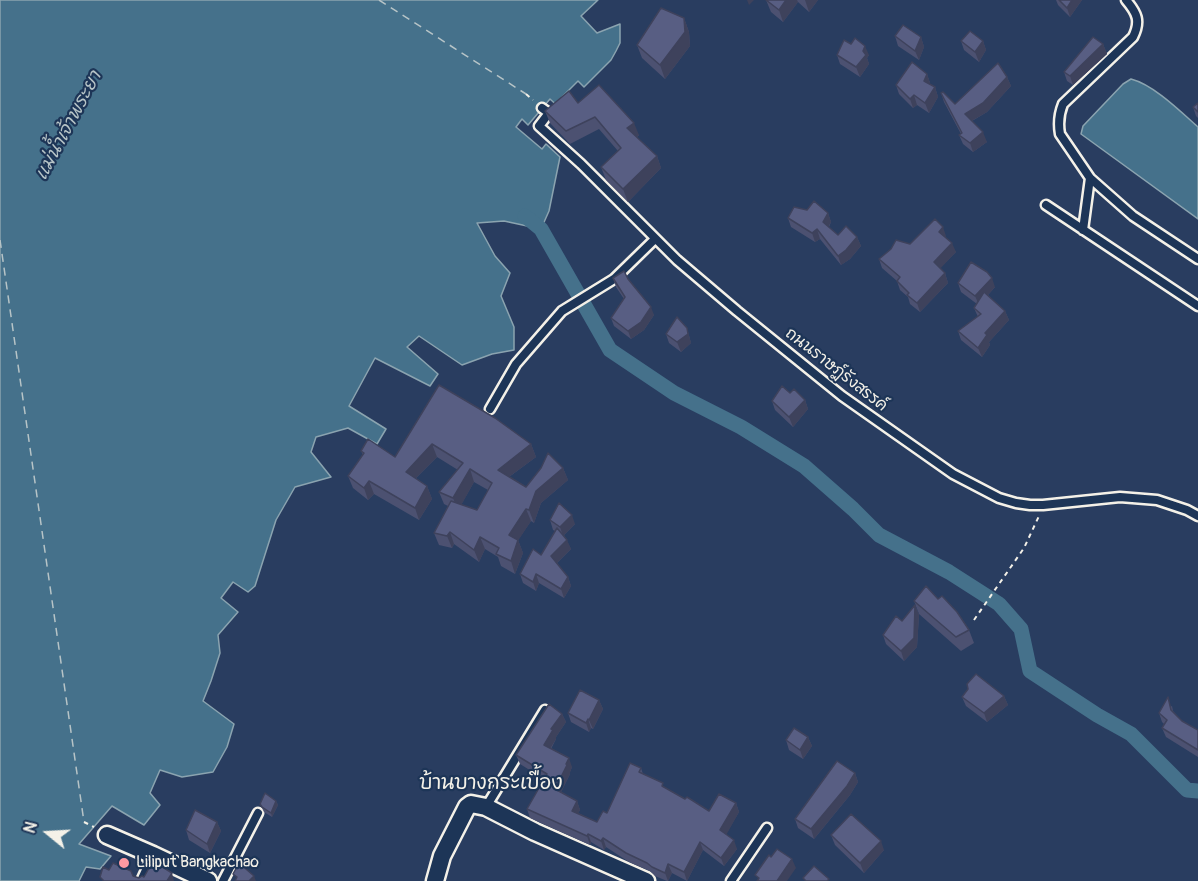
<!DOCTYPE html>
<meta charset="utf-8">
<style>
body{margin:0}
#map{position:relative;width:1198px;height:881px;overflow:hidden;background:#293d60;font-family:Pangolin,sans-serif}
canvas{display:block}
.north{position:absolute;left:18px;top:803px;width:60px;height:60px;-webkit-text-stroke:4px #1d3557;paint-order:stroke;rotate:288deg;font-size:16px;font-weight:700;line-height:24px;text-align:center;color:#f4f1e8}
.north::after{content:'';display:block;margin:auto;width:21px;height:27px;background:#f4f1e8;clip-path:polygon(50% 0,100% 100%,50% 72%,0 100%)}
</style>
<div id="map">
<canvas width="1198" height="881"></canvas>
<div class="north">N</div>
</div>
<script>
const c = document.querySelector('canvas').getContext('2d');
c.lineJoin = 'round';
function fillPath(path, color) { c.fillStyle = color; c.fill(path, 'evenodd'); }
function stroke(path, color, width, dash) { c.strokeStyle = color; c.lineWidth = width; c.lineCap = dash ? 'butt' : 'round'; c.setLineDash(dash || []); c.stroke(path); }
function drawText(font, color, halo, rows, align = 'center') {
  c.font = font + ' Pangolin,"Playpen Sans Thai",sans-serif'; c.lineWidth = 4.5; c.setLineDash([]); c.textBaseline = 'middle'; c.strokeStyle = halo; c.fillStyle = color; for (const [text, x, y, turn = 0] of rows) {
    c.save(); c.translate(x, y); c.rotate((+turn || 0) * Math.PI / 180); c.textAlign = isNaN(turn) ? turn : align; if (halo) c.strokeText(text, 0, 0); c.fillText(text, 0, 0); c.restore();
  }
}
const water = new Path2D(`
 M 0,0 L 598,0 L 581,16 L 597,33 L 620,24 L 620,43 L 616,51 L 611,60 L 584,87 L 578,81 L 562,97 L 562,110 L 550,99 L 528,125 L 522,119 L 516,127 L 542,149 L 546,144 L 560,157 L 549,211 L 541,229 L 504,221 L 477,223 L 495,256 L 510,273 L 501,296 L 514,327 L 514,350 L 492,354 L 462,365 L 419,336 L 407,347 L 438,374 L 430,386 L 375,358 L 349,406 L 386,429 L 377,444 L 348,428 L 316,437 L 311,452 L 331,477 L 295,487 L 276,520 L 255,586 L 248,592 L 233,582 L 221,598 L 238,612 L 218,635 L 220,653 L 211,681 L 203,701 L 234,724 L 227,747 L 213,772 L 182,777 L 160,770 L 150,793 L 160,805 L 144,825 L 112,806 L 79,844 L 111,856 L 100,869 L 86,867 L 79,881 L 0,881 Z
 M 1131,79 C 1154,85 1180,111 1198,127 L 1198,219 L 1081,134 L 1083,126 L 1123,84 Z`);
fillPath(water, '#45718b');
stroke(water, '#8ba4b0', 1.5);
stroke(new Path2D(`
 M 525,216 L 541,229 L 610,350 L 674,393 L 741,427 L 804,466 L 853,509 L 879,535 L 949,572 L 999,604 L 1021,629 L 1030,671 L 1097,715 L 1131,734 L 1187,790 L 1198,791`), '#45718b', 15);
stroke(new Path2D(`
 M 379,0 L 526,94
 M 0,240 L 84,822`), '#b7c4c7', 1.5, [8, 6]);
const service = new Path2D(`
 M 542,108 L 549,113 L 539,126 L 581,164 L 677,260 L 737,311 L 842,396 L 953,474 L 999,498 L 1016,503 L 1030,505 L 1043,505 L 1120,497 L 1157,500 L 1187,510 L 1198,516
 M 1090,178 L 1133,216 L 1198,259
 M 1046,205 L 1198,306
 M 1083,230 L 1090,178 L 1060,134 C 1058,123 1059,114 1063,104 L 1133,37 C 1141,21 1137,13 1126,0
 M 490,409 L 516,364 L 562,311 L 614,279 L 655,239
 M 486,807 L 545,710
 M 141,881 L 153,855
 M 223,881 L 258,813
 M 731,881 L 767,828`);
const minor = new Path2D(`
 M 107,835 L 153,855 L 208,881
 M 435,881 L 442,856 L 467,807 L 471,804 L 486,807 L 535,832 L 646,881`);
stroke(service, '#f4f1e8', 13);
stroke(minor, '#f4f1e8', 21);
stroke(new Path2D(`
 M 526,94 L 533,100
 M 974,620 L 1024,548 L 1039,516
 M 84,822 L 94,827`), '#f4f1e8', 2, [4.5, 4.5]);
stroke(service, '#1d3557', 8);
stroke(minor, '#1d3557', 16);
fillPath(new Path2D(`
 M 766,0 L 818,0 L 809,12 L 798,2 L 783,22 L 771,12 Z
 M 1056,0 L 1082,0 L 1070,17 L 1058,5 Z
 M 684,18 L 689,32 L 690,46 L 665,79 L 642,58 L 637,45 Z
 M 895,36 L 921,37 L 924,47 L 919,60 L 898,46 Z
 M 961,41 L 983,41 L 986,50 L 979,62 L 964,50 Z
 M 1103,44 L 1107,54 L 1073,85 L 1067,81 L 1064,72 Z
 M 837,55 L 869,55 L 867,58 L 869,64 L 860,77 L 840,64 Z
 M 927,74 L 930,83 L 929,84 L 935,87 L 938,97 L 929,113 L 917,105 L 913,108 L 899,94 L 896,85 Z
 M 1007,77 L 1011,86 L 987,112 L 972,121 L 987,142 L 973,152 L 963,144 L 959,135 L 961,134 L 944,102 L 941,93 L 955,104 Z
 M 578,103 L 639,135 L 637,137 L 657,156 L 661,168 L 628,202 L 606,180 L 601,167 L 618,151 L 599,129 L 570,144 L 550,123 L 545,111 Z
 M 1198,103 L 1198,118 L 1196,116 L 1193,107 Z
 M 807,210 L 828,213 L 831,222 L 829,227 L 838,235 L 857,237 L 861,246 L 850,259 L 841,265 L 820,239 L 815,242 L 791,227 L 788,218 Z
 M 946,236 L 945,237 L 956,252 L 940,268 L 945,273 L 948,283 L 920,312 L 910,304 L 908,297 L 900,290 L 897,281 L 882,268 L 879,259 L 910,244 Z
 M 613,278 L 628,279 L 654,315 L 644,330 L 631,339 L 614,326 L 611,318 L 624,299 L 616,287 Z
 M 958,283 L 995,287 L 988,295 L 1005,311 L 1009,320 L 989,342 L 990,345 L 982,357 L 961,340 L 958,331 L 978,317 L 974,308 L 977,304 L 961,292 Z
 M 687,328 L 691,343 L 681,352 L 669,343 L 666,334 Z
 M 439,385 L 531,444 L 536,457 L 509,477 L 526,487 L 563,468 L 568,480 L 541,503 L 534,523 L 531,521 L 518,540 L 523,553 L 515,574 L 501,566 L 498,557 L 485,549 L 479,562 L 454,544 L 452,548 L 439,545 L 434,533 L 448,506 L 444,504 L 439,492 L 458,470 L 437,457 L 416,478 L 427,486 L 432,499 L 419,520 L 374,494 L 368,500 L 353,488 L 348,476 L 363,455 L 361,451 L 395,457 ZM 474,482 L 488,490 L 477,510 L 461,505 Z
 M 790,393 L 805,400 L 808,409 L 793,427 L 775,410 L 772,401 Z
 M 550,520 L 575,524 L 564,535 L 571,549 L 557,563 L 568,577 L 571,586 L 564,598 L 539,583 L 536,591 L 523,583 L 520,574 L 541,555 L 555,531 L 553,530 Z
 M 914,601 L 969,630 L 974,643 L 961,651 L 919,614 Z
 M 915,605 L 919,615 L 917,647 L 904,661 L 886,644 L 883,635 L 902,621 Z
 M 1004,696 L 1008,705 L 987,722 L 966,706 L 962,697 Z
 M 599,700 L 603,709 L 593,729 L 591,728 L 589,732 L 571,722 L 568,713 Z
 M 1172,706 L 1173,711 L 1182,721 L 1198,730 L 1198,757 L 1166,737 L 1162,728 L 1164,724 L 1162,722 L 1159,713 Z
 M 562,714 L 566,722 L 556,737 L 556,739 L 551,749 L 572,767 L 570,772 L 570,774 L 561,792 L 577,801 L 580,810 L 578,813 L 597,822 L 607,813 L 641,768 L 643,774 L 665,788 L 709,811 L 736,803 L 739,812 L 726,834 L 737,849 L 724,866 L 703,850 L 687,881 L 672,873 L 668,881 L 667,881 L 655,876 L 650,871 L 629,862 L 606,847 L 604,850 L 591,842 L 590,845 L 530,818 L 527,809 L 544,779 L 520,764 L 516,755 Z
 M 808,737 L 812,746 L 803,759 L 789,750 L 786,740 Z
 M 855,773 L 858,782 L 850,795 L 814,839 L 798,828 L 795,819 Z
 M 276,801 L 278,805 L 272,817 L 264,812 L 260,804 Z
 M 217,822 L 221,831 L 210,853 L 189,840 L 186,830 Z
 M 831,835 L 884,850 L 864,873 L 835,845 Z`), '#4c5171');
fillPath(new Path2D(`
 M 747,0 L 754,0 L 749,5 Z
 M 786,0 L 797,0 L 798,2 L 783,22 L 779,10 Z
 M 805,0 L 818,0 L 809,12 Z
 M 1072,0 L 1082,0 L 1070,17 L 1067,8 Z
 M 684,18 L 689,32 L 690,46 L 665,79 L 660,65 Z
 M 921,37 L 924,47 L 919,60 L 915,51 Z
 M 983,41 L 986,50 L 979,62 L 975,52 Z
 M 1103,44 L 1107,54 L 1073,85 L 1070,76 Z
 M 865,46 L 869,55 L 867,58 L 869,64 L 860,77 L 856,67 Z
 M 927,74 L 930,83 L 927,91 L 924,81 Z
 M 1007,77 L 1011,86 L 987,112 L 968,123 L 965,114 Z
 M 935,87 L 938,97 L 929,113 L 925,103 Z
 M 914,95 L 917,105 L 913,108 L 910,99 Z
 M 634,123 L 639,135 L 632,141 L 627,128 Z
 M 983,132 L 987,142 L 973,152 L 970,143 Z
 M 657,156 L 661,168 L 628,202 L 623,189 Z
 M 828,213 L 831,222 L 826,231 L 823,222 Z
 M 943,227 L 946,236 L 942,241 L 939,232 Z
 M 817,229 L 820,239 L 815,242 L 812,233 Z
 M 857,237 L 861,246 L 850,259 L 841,265 L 838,256 Z
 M 952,243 L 956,252 L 938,271 L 934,262 Z
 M 945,273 L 948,283 L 920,312 L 917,303 Z
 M 992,278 L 995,287 L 979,305 L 975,296 Z
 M 651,307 L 654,315 L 644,330 L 631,339 L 628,331 Z
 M 1005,311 L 1009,320 L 989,342 L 990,345 L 982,357 L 978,348 L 985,333 Z
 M 687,328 L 691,343 L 681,352 L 677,342 Z
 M 805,400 L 808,409 L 793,427 L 789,417 Z
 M 432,444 L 437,457 L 410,484 L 406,472 Z
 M 531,444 L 536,457 L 502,482 L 498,470 Z
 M 563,468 L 568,480 L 541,503 L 534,523 L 529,510 L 536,491 Z
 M 470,469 L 474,482 L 458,511 L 453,498 Z
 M 369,481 L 374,494 L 368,500 L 364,488 Z
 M 427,486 L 432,499 L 419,520 L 415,508 Z
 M 526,509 L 531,521 L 514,547 L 509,535 Z
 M 572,515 L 575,524 L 563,536 L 560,527 Z
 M 450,532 L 454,544 L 452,548 L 447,536 Z
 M 480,537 L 485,549 L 479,562 L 474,550 Z
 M 518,540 L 523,553 L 515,574 L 511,561 Z
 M 567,540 L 571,549 L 555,565 L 551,556 Z
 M 536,574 L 539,583 L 536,591 L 533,582 Z
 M 568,577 L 571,586 L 564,598 L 561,589 Z
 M 915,605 L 919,615 L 917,647 L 904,661 L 901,651 Z
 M 1004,696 L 1008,705 L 987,722 L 984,713 Z
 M 599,700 L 603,709 L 593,729 L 589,720 Z
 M 562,714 L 566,722 L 556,737 L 556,739 L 547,754 L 544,745 L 551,729 Z
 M 588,719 L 591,728 L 589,732 L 586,723 Z
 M 808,737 L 812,746 L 803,759 L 800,750 Z
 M 569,758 L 572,767 L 570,772 L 570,774 L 558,798 L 555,789 Z
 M 855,773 L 858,782 L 850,795 L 814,839 L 811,829 Z
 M 276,801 L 278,805 L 272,817 L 271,813 Z
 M 577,801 L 580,810 L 575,819 L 572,811 Z
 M 736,803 L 739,812 L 724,839 L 720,830 Z
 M 217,822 L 221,831 L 210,853 L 207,844 Z
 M 588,834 L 591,842 L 590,845 L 587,836 Z
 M 603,838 L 606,847 L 604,850 L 601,841 Z
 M 734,840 L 737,849 L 724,866 L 721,858 Z
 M 881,841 L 884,850 L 864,873 L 860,863 Z
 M 700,842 L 703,850 L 687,881 L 684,872 Z
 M 792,859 L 796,868 L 787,881 L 777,881 Z
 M 668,864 L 672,873 L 668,881 L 665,873 Z
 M 172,873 L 174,881 L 167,881 Z
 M 254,876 L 256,881 L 249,881 Z`), '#3e425c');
const building = new Path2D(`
 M 766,0 L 786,0 L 779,10 Z
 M 1059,0 L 1072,0 L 1067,8 Z
 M 661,8 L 684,18 L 685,32 L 660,65 L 637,45 Z
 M 903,25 L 921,37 L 915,51 L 895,36 Z
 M 970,31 L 983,41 L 975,52 L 961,41 Z
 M 1093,37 L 1103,44 L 1070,76 L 1064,72 Z
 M 855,38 L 865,46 L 863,51 L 866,55 L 856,67 L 837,55 L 844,40 L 851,44 Z
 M 912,62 L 927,74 L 924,81 L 935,87 L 925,103 L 914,95 L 910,99 L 896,85 Z
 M 998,63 L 1007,77 L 983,103 L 965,114 L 983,132 L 970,143 L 959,135 L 962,133 L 941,93 L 943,92 L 955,104 Z
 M 599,85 L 634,123 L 627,128 L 657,156 L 623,189 L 601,167 L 621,148 L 595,117 L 566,131 L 545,111 L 569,91 L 578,103 Z
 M 1198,103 L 1198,112 L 1193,107 Z
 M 814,201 L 828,213 L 823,222 L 838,235 L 846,226 L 857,237 L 846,250 L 838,256 L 817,229 L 812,233 L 788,218 L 794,207 L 807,210 Z
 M 935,219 L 943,227 L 939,232 L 952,243 L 934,262 L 945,273 L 917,303 L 907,295 L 909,293 L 897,281 L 900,277 L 879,259 L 891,249 L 896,240 L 910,244 Z
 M 971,262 L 987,272 L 992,278 L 975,296 L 958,283 Z
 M 624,271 L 628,279 L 651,307 L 641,322 L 628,331 L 611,318 L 625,297 L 613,278 Z
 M 984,292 L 1005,311 L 985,333 L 987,335 L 978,348 L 958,331 L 981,314 L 974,308 Z
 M 677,317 L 687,328 L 688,334 L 677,342 L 666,334 Z
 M 439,385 L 495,418 L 531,444 L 498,470 L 526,487 L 541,468 L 548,453 L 563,468 L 536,491 L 529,510 L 526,509 L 509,535 L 518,540 L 511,561 L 496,554 L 499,548 L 480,537 L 474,550 L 450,532 L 447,536 L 434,533 L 451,501 L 477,510 L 492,483 L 470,469 L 453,498 L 439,492 L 463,463 L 432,444 L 406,472 L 427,486 L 415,508 L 369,481 L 364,488 L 348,476 L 364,453 L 361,451 L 368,439 L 395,457 Z
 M 782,386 L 790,393 L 794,389 L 805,400 L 789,417 L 772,401 Z
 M 559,503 L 572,515 L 560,527 L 550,520 Z
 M 557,528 L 567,540 L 551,556 L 568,577 L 561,589 L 536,574 L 533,582 L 520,574 L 533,549 L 541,555 Z
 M 926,586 L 938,599 L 942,596 L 957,612 L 969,630 L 956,637 L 914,601 Z
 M 915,605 L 914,638 L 901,651 L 883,635 L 896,616 L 902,621 Z
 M 976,674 L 1004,696 L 984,713 L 962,697 L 968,689 L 967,684 Z
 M 580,690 L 599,700 L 589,720 L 588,719 L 586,723 L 568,713 Z
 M 1168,697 L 1171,710 L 1182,721 L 1198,730 L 1198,750 L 1162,728 L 1167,720 L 1159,713 Z
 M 549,704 L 562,714 L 551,729 L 553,730 L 544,745 L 569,758 L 566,764 L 567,765 L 555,789 L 577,801 L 572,811 L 597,822 L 603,811 L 607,813 L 630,763 L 641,768 L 639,772 L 663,783 L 662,786 L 685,799 L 687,797 L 709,811 L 719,794 L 736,803 L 720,830 L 734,840 L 721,858 L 700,842 L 684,872 L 668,864 L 665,873 L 652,867 L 647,863 L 626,853 L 603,838 L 601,841 L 588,834 L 587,836 L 527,809 L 547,774 L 516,755 Z
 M 794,728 L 808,737 L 800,750 L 786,740 Z
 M 837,761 L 855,773 L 847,786 L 811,829 L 795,819 Z
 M 265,793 L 276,801 L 271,813 L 262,807 L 260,804 Z
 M 195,810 L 217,822 L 207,844 L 186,830 Z
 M 851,814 L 881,841 L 860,863 L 831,835 Z
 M 777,849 L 792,859 L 777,881 L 757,881 L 759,878 L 755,875 L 769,855 L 771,857 Z
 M 153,861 L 172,873 L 167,881 L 104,881 L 100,877 L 103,867 L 109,870 L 113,863 L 131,871 L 133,876 L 139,878 L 142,876 L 144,877 Z
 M 239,863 L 254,876 L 249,881 L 235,881 L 237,877 L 233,874 Z
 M 814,866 L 829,879 L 827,881 L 806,881 L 803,878 Z`);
fillPath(building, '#585e83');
stroke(building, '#3e425c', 1.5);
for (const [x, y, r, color] of [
 [124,863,6,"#ff9aa2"]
]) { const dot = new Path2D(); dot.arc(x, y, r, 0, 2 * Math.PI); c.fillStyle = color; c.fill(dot); stroke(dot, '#1d3557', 2); }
drawText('16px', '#f4f1e8', '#1d3557', [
 ["ถนนราษฎ์รังสรรค์",836,370,38]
]);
drawText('16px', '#f4f1e8', '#1d3557', [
 ["Liliput Bangkachao",136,863]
], 'left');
drawText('italic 18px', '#b7c4c7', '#1d3557', [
 ["แม่น้ำเจ้าพระยา",69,126,-62]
]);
drawText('20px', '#f4f1e8', '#1d3557', [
 ["บ้านบางกระเบื้อง",491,784]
]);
</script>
